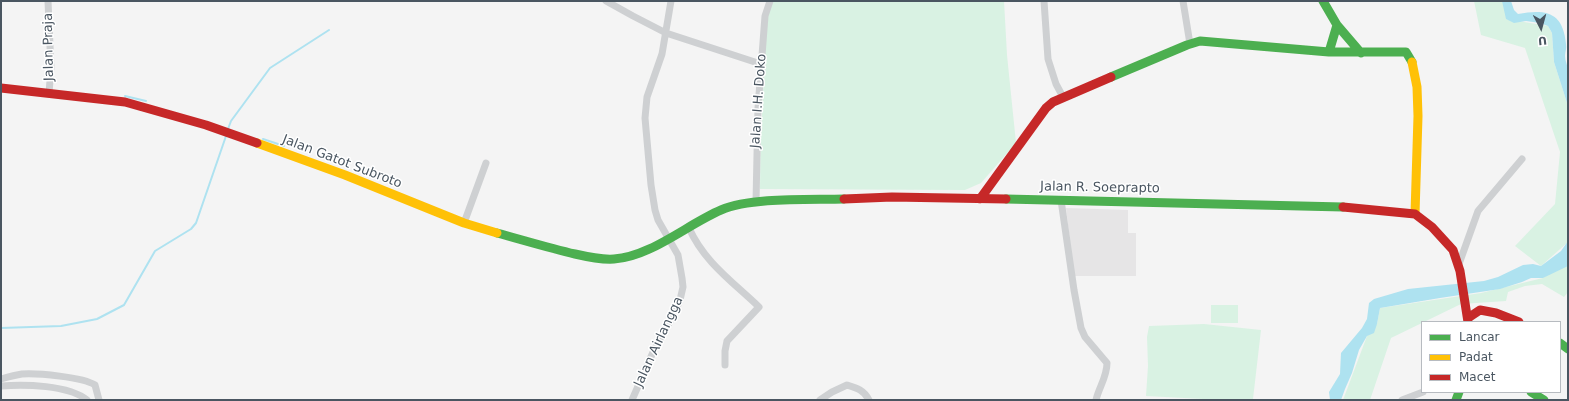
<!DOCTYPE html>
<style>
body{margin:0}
#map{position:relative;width:1569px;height:401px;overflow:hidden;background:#f4f4f4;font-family:"DejaVu Sans",sans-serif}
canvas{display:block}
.frame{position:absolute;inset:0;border:2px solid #4a5661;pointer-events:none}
.legend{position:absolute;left:1421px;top:321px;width:140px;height:72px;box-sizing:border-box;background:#fff;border:1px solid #b7bbc0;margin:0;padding:5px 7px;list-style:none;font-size:12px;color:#4a5661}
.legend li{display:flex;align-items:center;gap:8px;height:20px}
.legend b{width:20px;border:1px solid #b7bbc0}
.north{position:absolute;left:1521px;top:8px;width:40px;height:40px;-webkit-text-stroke:3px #fff;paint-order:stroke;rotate:174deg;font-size:11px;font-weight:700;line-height:16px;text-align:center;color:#4a5661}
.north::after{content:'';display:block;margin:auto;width:14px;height:18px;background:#4a5661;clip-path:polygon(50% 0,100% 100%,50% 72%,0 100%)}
</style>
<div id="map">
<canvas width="1569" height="401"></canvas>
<div class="frame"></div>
<ul class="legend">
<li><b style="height:5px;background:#4caf50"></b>Lancar</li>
<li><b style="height:5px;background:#ffc107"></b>Padat</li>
<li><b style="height:5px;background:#c62828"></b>Macet</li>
</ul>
<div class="north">U</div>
</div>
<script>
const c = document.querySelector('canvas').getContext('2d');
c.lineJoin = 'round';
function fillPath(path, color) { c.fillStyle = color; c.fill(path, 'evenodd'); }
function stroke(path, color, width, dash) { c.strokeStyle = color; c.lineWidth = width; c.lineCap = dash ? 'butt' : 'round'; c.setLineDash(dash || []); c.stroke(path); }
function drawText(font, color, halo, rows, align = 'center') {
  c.font = font + ' "DejaVu Sans",sans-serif'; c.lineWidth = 3; c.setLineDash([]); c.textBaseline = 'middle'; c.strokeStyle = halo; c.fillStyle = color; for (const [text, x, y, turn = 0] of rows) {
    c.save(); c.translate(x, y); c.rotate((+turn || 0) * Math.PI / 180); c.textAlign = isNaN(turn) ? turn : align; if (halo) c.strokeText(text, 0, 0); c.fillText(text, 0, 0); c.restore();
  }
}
fillPath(new Path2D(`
 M 1066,208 L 1128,210 L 1128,233 L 1136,233 L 1136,276 L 1074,276 Z`), '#e6e5e6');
fillPath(new Path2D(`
 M 773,1 L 1004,1 L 1007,55 L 1016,143 L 981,183 L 965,190 L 760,189 C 760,151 762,112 764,73 C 765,54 764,18 773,1 Z
 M 1474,1 L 1506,1 L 1506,19 L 1548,26 L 1552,33 L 1554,62 L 1568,106 L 1568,242 L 1541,266 L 1515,246 L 1555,204 L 1560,152 L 1525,48 L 1481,35 Z
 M 1568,262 L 1568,292 L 1564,297 L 1542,284 L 1525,286 L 1508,292 L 1506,301 L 1461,304 L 1391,338 L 1370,400 L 1343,400 L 1367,336 L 1377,324 L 1380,308 L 1481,293 L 1543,278 Z
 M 1211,305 L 1238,305 L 1238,323 L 1211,323 Z
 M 1204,324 L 1261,330 L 1253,399 L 1203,399 L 1146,396 L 1148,366 L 1147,337 L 1149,326 Z`), '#d9f2e3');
fillPath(new Path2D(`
 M 1502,1 L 1511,1 L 1514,10 L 1518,14 C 1546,9 1563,12 1566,44 C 1567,48 1565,52 1565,56 C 1565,61 1568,66 1568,71 C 1569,83 1568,94 1568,106 L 1554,62 L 1552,33 L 1548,26 L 1540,23 L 1526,21 L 1514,23 L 1506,19 Z
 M 1568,241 L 1568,266 L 1543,278 L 1531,278 L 1522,282 L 1500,289 L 1440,298 L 1380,308 L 1377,324 L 1374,333 L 1367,336 L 1359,350 L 1352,373 L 1345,389 L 1341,400 L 1330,400 L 1329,392 L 1340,374 L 1341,353 L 1362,328 L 1367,319 L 1369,303 L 1374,299 L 1408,289 L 1484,281 L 1498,277 L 1523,265 L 1533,264 L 1541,266 L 1561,251 Z`), '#aee2f0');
stroke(new Path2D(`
 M 125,96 L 146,101
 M 228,129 L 231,121 L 270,68 L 329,30
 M 263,139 L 284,146
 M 1,328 L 61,326 L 97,319 L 124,305 L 155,251 L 191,229 L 196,223 L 226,136`), '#aee2f0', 2);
stroke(new Path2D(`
 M 48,1 L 51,68 L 49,93
 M 606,1 L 633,16 L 666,33 L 761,64
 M 1044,1 L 1048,59 L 1056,84 L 1063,97
 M 1183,1 L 1190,44
 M 1061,200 L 1074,290 L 1081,328 L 1085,337 L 1107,363 C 1107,377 1099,387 1096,400
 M 756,202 L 758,108 L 765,16 L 770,1
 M 464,223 L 486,163
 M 689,228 C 704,262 733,282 759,307 L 727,341 L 725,351 L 725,365
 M 1459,264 L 1478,211 L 1522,159
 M 1,379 C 8,377 15,375 22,374 C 37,373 83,377 95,385 L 99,400
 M 1,386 C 24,384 69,385 87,400
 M 632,400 L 654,350 L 672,318 L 680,300 L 683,287 L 682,278 L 678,255 L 658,220 L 655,210 L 651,185 L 645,118 L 647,97 L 662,54 L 671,1
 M 820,400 L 832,392 L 847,385 C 857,388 864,390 869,400
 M 1402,400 L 1423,392`), '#ced0d2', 7);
stroke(new Path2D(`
 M 1323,1 L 1337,25 L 1361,53
 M 1329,52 L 1337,25
 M 1111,77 L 1187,45 L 1200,41 L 1329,52 L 1406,52 L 1412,62
 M 1006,199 L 1343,207
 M 497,233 C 523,240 549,248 575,254 C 588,257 601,260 614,259 C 650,257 688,224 721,210 C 752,197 809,200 844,199
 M 1560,343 L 1568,349
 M 1531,392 L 1544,400
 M 1456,400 L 1459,392`), '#4caf50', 9);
stroke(new Path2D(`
 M 1412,62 L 1417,87 L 1418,116 L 1415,214
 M 257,143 L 345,175 L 464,223 L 497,233`), '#ffc107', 9);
stroke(new Path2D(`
 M 1,88 L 125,102 L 206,125 L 257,143
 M 844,199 L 892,197 L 1006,199
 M 980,199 L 1046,108 L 1053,102 L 1111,77
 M 1343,207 L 1415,214 L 1432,227 L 1453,250 L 1460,271 L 1468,322
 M 1468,318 L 1480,310 L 1496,313 L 1519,322`), '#c62828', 9);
drawText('13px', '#4a5661', '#fff', [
 ["Jalan Praja",49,47,-91],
 ["Jalan I.H. Doko",759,101,-86],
 ["Jalan Gatot Subroto",342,162,21],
 ["Jalan R. Soeprapto",1100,188,1],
 ["Jalan Airlangga",659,342,-65]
]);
</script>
